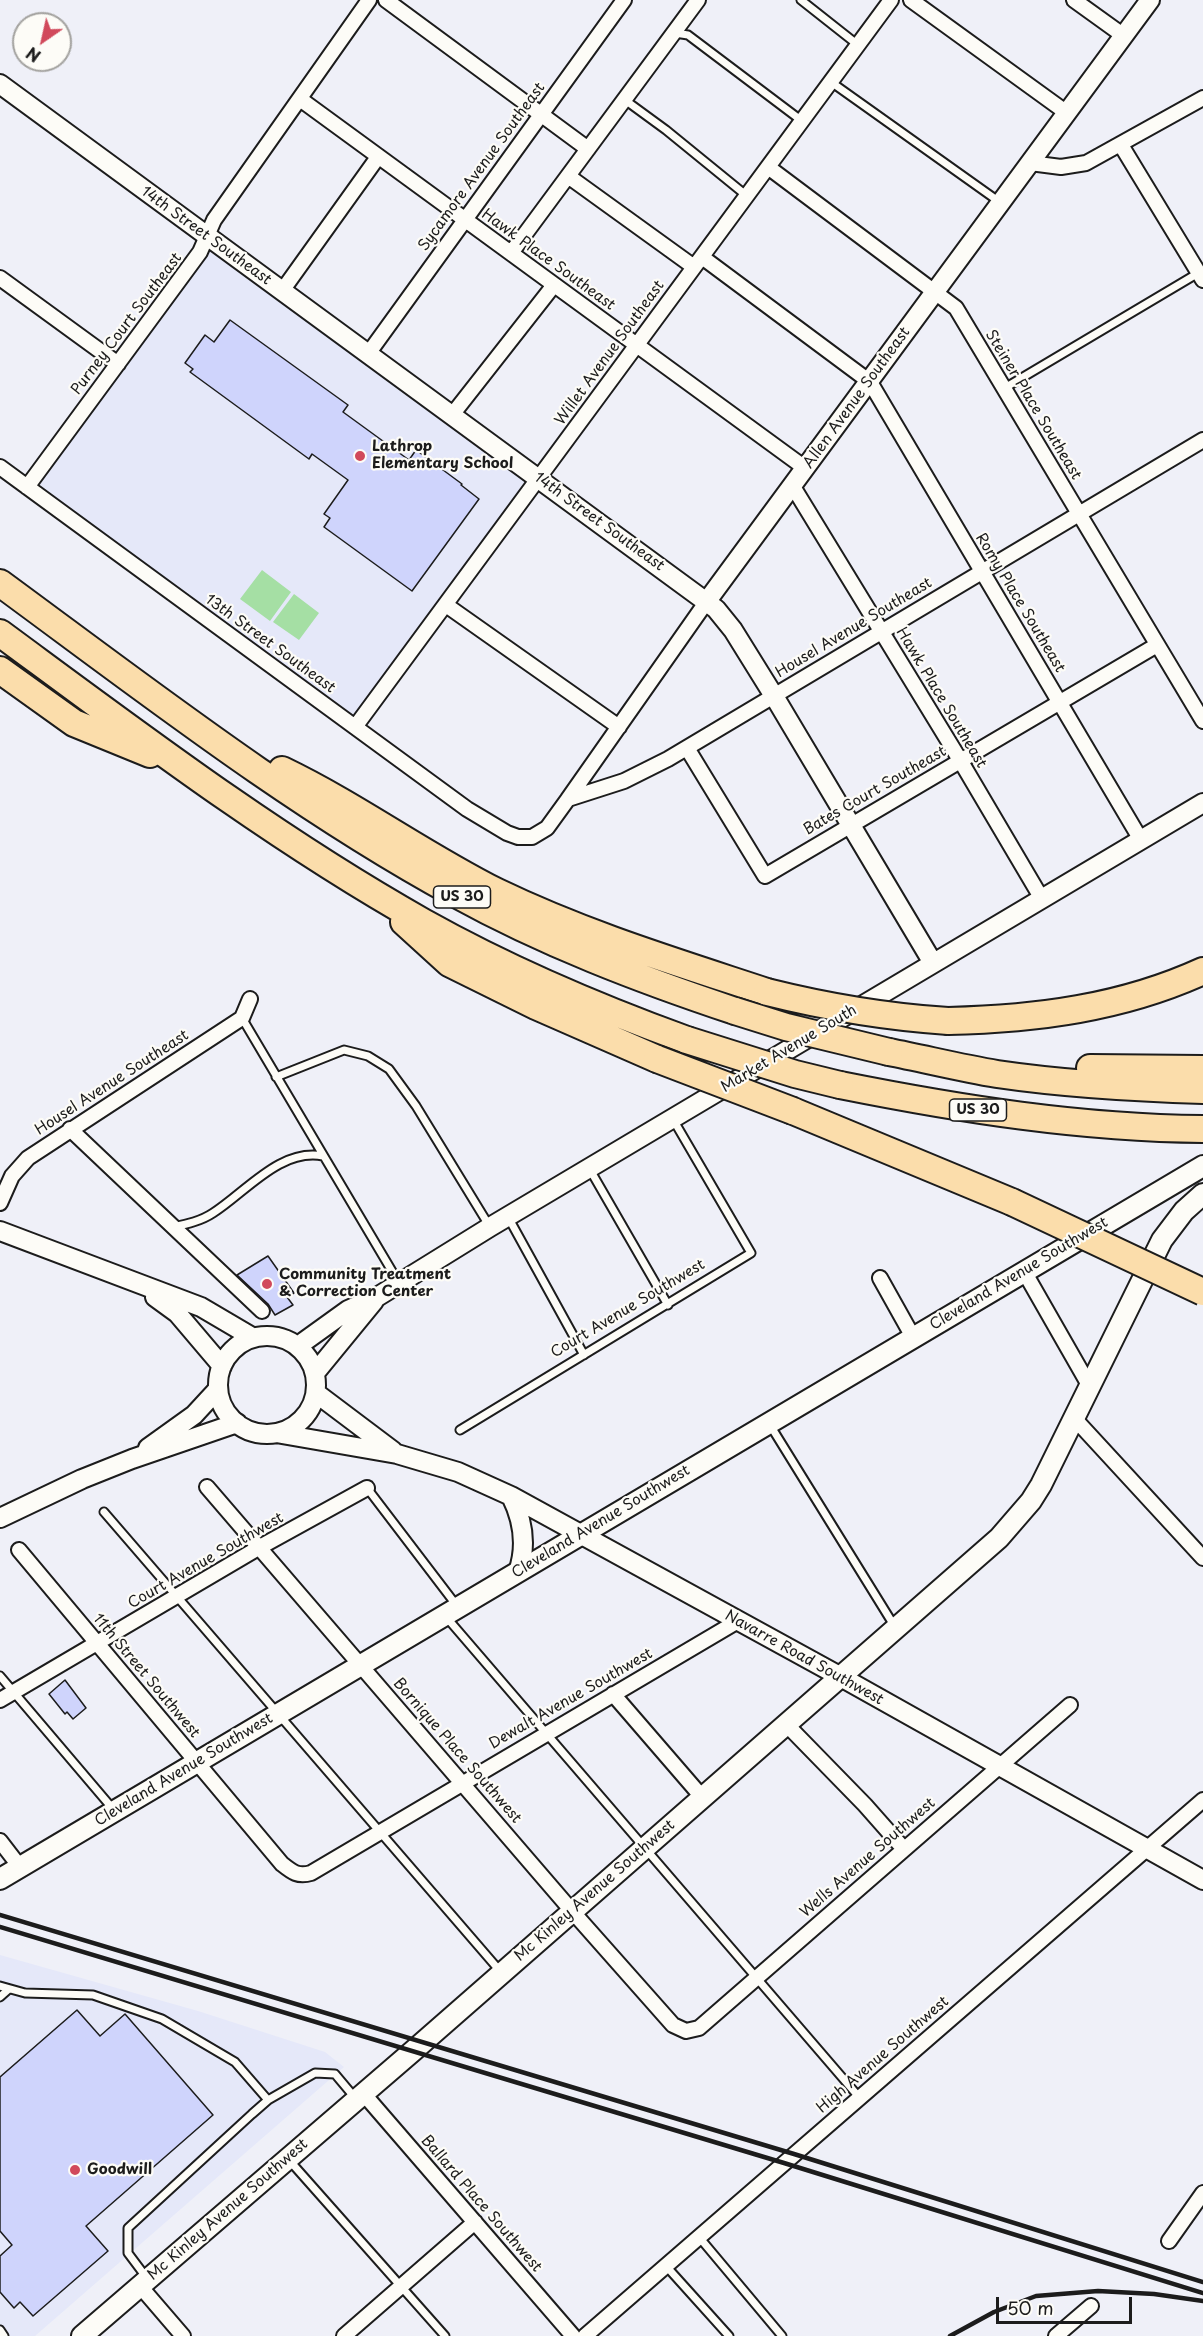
<!DOCTYPE html>
<style>
body{margin:0}
#map{position:relative;width:1203px;height:2336px;overflow:hidden;background:#eff0f8;font-family:"Playpen Sans",sans-serif}
canvas{display:block}
.north{position:absolute;left:12px;top:12px;width:60px;height:60px;box-sizing:border-box;background:#fdfcf7;border:2px solid #a3a29f;border-radius:50%;rotate:214deg;font-size:16px;font-weight:700;line-height:24px;text-align:center;color:#1c1c1c}
.north::after{content:'';display:block;margin:auto;width:21px;height:27px;background:#d1495b;clip-path:polygon(50% 0,100% 100%,50% 72%,0 100%)}
.scale{position:absolute;left:996px;top:2297px;width:136px;height:27px;box-sizing:border-box;border:3px solid #1c1c1c;border-top:0;padding-left:8px;font-size:18px;line-height:21px;white-space:nowrap;color:#1c1c1c;-webkit-text-stroke:4px #fdfcf7;paint-order:stroke}
</style>
<div id="map">
<canvas width="1203" height="2336"></canvas>
<div class="north">N</div>
<div class="scale">50 m</div>
</div>
<script>
const c = document.querySelector('canvas').getContext('2d');
c.lineJoin = 'round';
function fillPath(path, color) { c.fillStyle = color; c.fill(path, 'evenodd'); }
function stroke(path, color, width, dash) { c.strokeStyle = color; c.lineWidth = width; c.lineCap = dash ? 'butt' : 'round'; c.setLineDash(dash || []); c.stroke(path); }
function drawText(font, color, halo, rows, align = 'center') {
  c.font = font + ' "Playpen Sans",sans-serif'; c.lineWidth = 4.5; c.setLineDash([]); c.textBaseline = 'middle'; c.strokeStyle = halo; c.fillStyle = color; for (const [text, x, y, turn = 0] of rows) {
    c.save(); c.translate(x, y); c.rotate((+turn || 0) * Math.PI / 180); c.textAlign = isNaN(turn) ? turn : align; if (halo) c.strokeText(text, 0, 0); c.fillText(text, 0, 0); c.restore();
  }
}
fillPath(new Path2D(`
 M 207,237 L 538,478 L 355,727 L 27,487 Z
 M 0,1955 L 198,2011 L 325,2052 L 344,2067 L 35,2336 L 0,2336 Z`), '#e5e8f9');
fillPath(new Path2D(`
 M 262,570 L 291,592 L 270,621 L 240,599 Z
 M 294,594 L 319,613 L 299,640 L 273,622 Z`), '#a5dfa4');
const building = new Path2D(`
 M 230,320 L 348,405 L 343,412 L 409,460 L 416,450 L 462,484 L 461,485 L 479,499 L 412,591 L 324,527 L 330,518 L 324,514 L 348,480 L 312,454 L 309,459 L 190,372 L 193,369 L 185,363 L 205,335 L 214,342 Z
 M 268,1256 L 294,1293 L 287,1297 L 293,1305 L 275,1315 L 268,1304 L 237,1275 Z
 M 65,1680 L 86,1708 L 73,1719 L 67,1712 L 65,1714 L 49,1694 Z
 M 77,2010 L 100,2036 L 125,2014 L 213,2115 L 86,2226 L 108,2251 L 33,2316 L 20,2302 L 14,2308 L 0,2292 L 0,2256 L 12,2245 L 0,2231 L 0,2077 Z`);
fillPath(building, '#cfd4fc');
stroke(building, '#1c1c1c', 1.5);
const service = new Path2D(`
 M 801,0 L 858,45
 M 675,33 L 688,35 L 802,121
 M 831,82 L 1001,203
 M 625,100 L 666,130 L 747,196
 M 1003,389 L 1200,272
 M 242,1018 L 399,1283
 M 276,1077 L 344,1050 L 368,1056 L 389,1069 L 416,1106 L 490,1227
 M 589,1168 L 668,1305
 M 508,1217 L 584,1355
 M 173,1227 C 187,1224 201,1221 213,1213 C 246,1192 280,1148 323,1156
 M 770,1425 L 895,1627
 M 460,1430 L 751,1253 L 674,1121
 M 367,1488 L 457,1606
 M 104,1512 L 500,1971
 M 447,1618 L 859,2097
 M 0,1676 L 113,1809
 M 0,1986 L 25,1993 L 93,1995 L 162,2019 L 235,2062 L 268,2100
 M 0,1997 L 9,1989
 M 289,2160 L 445,2336
 M 699,2237 L 782,2336
 M 666,2266 L 729,2336
 M 146,2277 L 128,2253 L 128,2228 L 252,2114 L 268,2100 L 315,2073 L 335,2074 L 356,2099
 M 0,2330 L 4,2336`);
const minor = new Path2D(`
 M 386,0 L 588,149
 M 911,0 L 1067,113
 M 1074,0 L 1124,36
 M 300,99 L 805,468
 M 1121,145 L 1203,280
 M 1030,163 L 1061,167 L 1086,163 L 1203,98
 M 768,167 L 956,308 L 1203,721
 M 568,176 L 694,267
 M 511,253 L 698,0
 M 702,257 L 870,382 L 1141,840
 M 0,278 L 118,364
 M 282,291 L 378,157
 M 368,354 L 624,0
 M 452,415 L 554,285
 M 0,467 L 467,809 L 507,833 L 518,837 L 532,837 L 547,828 L 568,799 L 624,781 L 668,759 L 1203,440
 M 792,485 L 960,760 L 1042,899
 M 27,487 L 200,252 L 214,220 L 369,0
 M 446,605 L 619,727
 M 355,727 L 891,0
 M 687,748 L 765,876 L 1157,645
 M 568,799 L 707,601
 M 70,1129 L 262,1311
 M 0,1203 L 12,1176 L 28,1158 L 242,1018 L 250,999
 M 1025,1273 L 1089,1385
 M 880,1278 L 913,1337
 M 1074,1418 L 1203,1558
 M 207,1487 L 572,1911 L 673,2025 L 686,2031 L 699,2028 L 1070,1705
 M 19,1550 L 282,1864 C 292,1872 298,1877 311,1873 L 738,1621
 M 613,1694 L 702,1797
 M 0,1700 L 260,1547 L 367,1488
 M 786,1724 L 865,1805 L 903,1848
 M 0,1841 L 20,1867
 M 363,2093 L 573,2336
 M 1169,2241 L 1203,2193
 M 140,2286 L 183,2336
 M 344,2336 L 475,2222
 M 585,2336 L 1203,1800
 M 1056,2336 L 1091,2306`);
const tertiary = new Path2D(`
 M 0,84 L 716,609 L 733,630 L 774,696 L 933,963
 M 707,601 L 1150,0
 M 0,1231 L 201,1307 L 252,1337
 M 155,1297 L 177,1313 L 222,1366
 M218 1385a49 49 0 1 1 98 0a49 49 0 1 1-98 0Z
 M 298,1346 L 348,1310 L 377,1297 L 490,1227 L 1203,803
 M 315,1373 L 374,1301
 M 316,1393 L 393,1451
 M 276,1433 L 397,1454 L 458,1472 L 511,1496 L 841,1677 L 1203,1880
 M 148,1448 L 194,1415 L 218,1389
 M 511,1496 C 523,1520 527,1546 518,1572
 M 0,1518 L 82,1479 L 132,1459 L 237,1423`);
const secondary = new Path2D(`
 M 0,1879 L 1203,1166
 M 82,2336 L 413,2051 L 999,1538 L 1031,1501 L 1041,1485 L 1162,1240 L 1184,1211 L 1203,1194`);
const motorway = new Path2D(`
 M 0,583 C 147,691 296,807 456,894 C 545,943 639,979 735,1011
 M 0,633 C 137,734 274,838 423,922 C 507,969 596,1007 687,1040
 M 0,670 L 74,723 L 150,754
 M 282,770 C 357,806 423,855 497,892 C 584,934 676,962 767,992
 M 404,922 L 449,963 L 536,1006 L 657,1059
 M 948,1021 C 1036,1019 1122,1008 1203,971
 M 889,1052 C 925,1059 961,1068 997,1074 C 1065,1084 1134,1088 1203,1090
 M 1090,1068 L 1203,1069
 M 840,1085 C 960,1109 1081,1128 1203,1129
 M 793,1111 L 1012,1202`);
stroke(service, '#1c1c1c', 11);
stroke(minor, '#1c1c1c', 18);
stroke(tertiary, '#1c1c1c', 22);
stroke(secondary, '#1c1c1c', 24);
stroke(motorway, '#1c1c1c', 30);
stroke(service, '#fdfcf7', 7);
stroke(minor, '#fdfcf7', 14);
stroke(tertiary, '#fdfcf7', 18);
stroke(secondary, '#fdfcf7', 20);
stroke(motorway, '#fbddab', 26);
stroke(new Path2D(`
 M 0,1915 L 794,2154 L 1203,2282
 M 0,1927 L 784,2163 L 1203,2293
 M 950,2336 L 994,2312 L 1036,2296 L 1098,2291 L 1154,2294 L 1203,2301`), '#1c1c1c', 4.5);
const motorwayBridge = new Path2D(`
 M 767,992 C 827,1007 886,1017 948,1021
 M 735,1011 L 786,1027 L 889,1052
 M 687,1040 L 795,1074 L 840,1085
 M 657,1059 L 793,1111
 M 1012,1202 L 1203,1292`);
stroke(motorwayBridge, '#1c1c1c', 30, []);
stroke(motorwayBridge, '#fbddab', 26);
for (const [x, y, r, color] of [
 [360,456,6,"#d1495b"],
 [267,1284,6,"#d1495b"],
 [75,2170,6,"#d1495b"]
]) { const dot = new Path2D(); dot.arc(x, y, r, 0, 2 * Math.PI); c.fillStyle = color; c.fill(dot); stroke(dot, '#fdfcf7', 2); }
for (const [x, y, w] of [
 [462,897,57],
 [978,1110,57]
]) { const box = new Path2D(); box.roundRect(x - w / 2, y - 11, w, 22, 4.5); c.fillStyle = '#fdfcf7'; c.fill(box); stroke(box, '#1c1c1c', 1.5); }
drawText('bold 14px', '#1c1c1c', null, [
 ["US 30",462,897],
 ["US 30",978,1110]
]);
drawText('15px', '#1c1c1c', '#fdfcf7', [
 ["Sycamore Avenue Southeast",482,167,-54],
 ["14th Street Southeast",206,236,36],
 ["Hawk Place Southeast",548,260,36],
 ["Purney Court Southeast",127,324,-53],
 ["Willet Avenue Southeast",610,353,-54],
 ["Allen Avenue Southeast",857,398,-54],
 ["Steiner Place Southeast",1033,405,59],
 ["14th Street Southeast",599,522,36],
 ["Romy Place Southeast",1020,603,59],
 ["Housel Avenue Southeast",854,628,-31],
 ["13th Street Southeast",270,644,36],
 ["Hawk Place Southeast",941,698,59],
 ["Bates Court Southeast",875,791,-30],
 ["Market Avenue South",789,1049,-31],
 ["Housel Avenue Southeast",112,1083,-33],
 ["Cleveland Avenue Southwest",1019,1274,-31],
 ["Court Avenue Southwest",628,1309,-31],
 ["Cleveland Avenue Southwest",601,1522,-31],
 ["Court Avenue Southwest",206,1561,-30],
 ["Navarre Road Southwest",804,1658,29],
 ["11th Street Southwest",146,1676,50],
 ["Dewalt Avenue Southwest",571,1699,-30],
 ["Bornique Place Southwest",457,1751,49],
 ["Cleveland Avenue Southwest",184,1770,-31],
 ["Wells Avenue Southwest",868,1858,-41],
 ["Mc Kinley Avenue Southwest",595,1891,-41],
 ["High Avenue Southwest",883,2055,-41],
 ["Ballard Place Southwest",481,2204,49],
 ["Mc Kinley Avenue Southwest",228,2210,-41]
]);
drawText('bold 15px', '#1c1c1c', '#fdfcf7', [
 ["Lathrop",372,447],
 ["Elementary School",372,464],
 ["Community Treatment",279,1275],
 ["& Correction Center",279,1292],
 ["Goodwill",87,2170]
], 'left');
</script>
